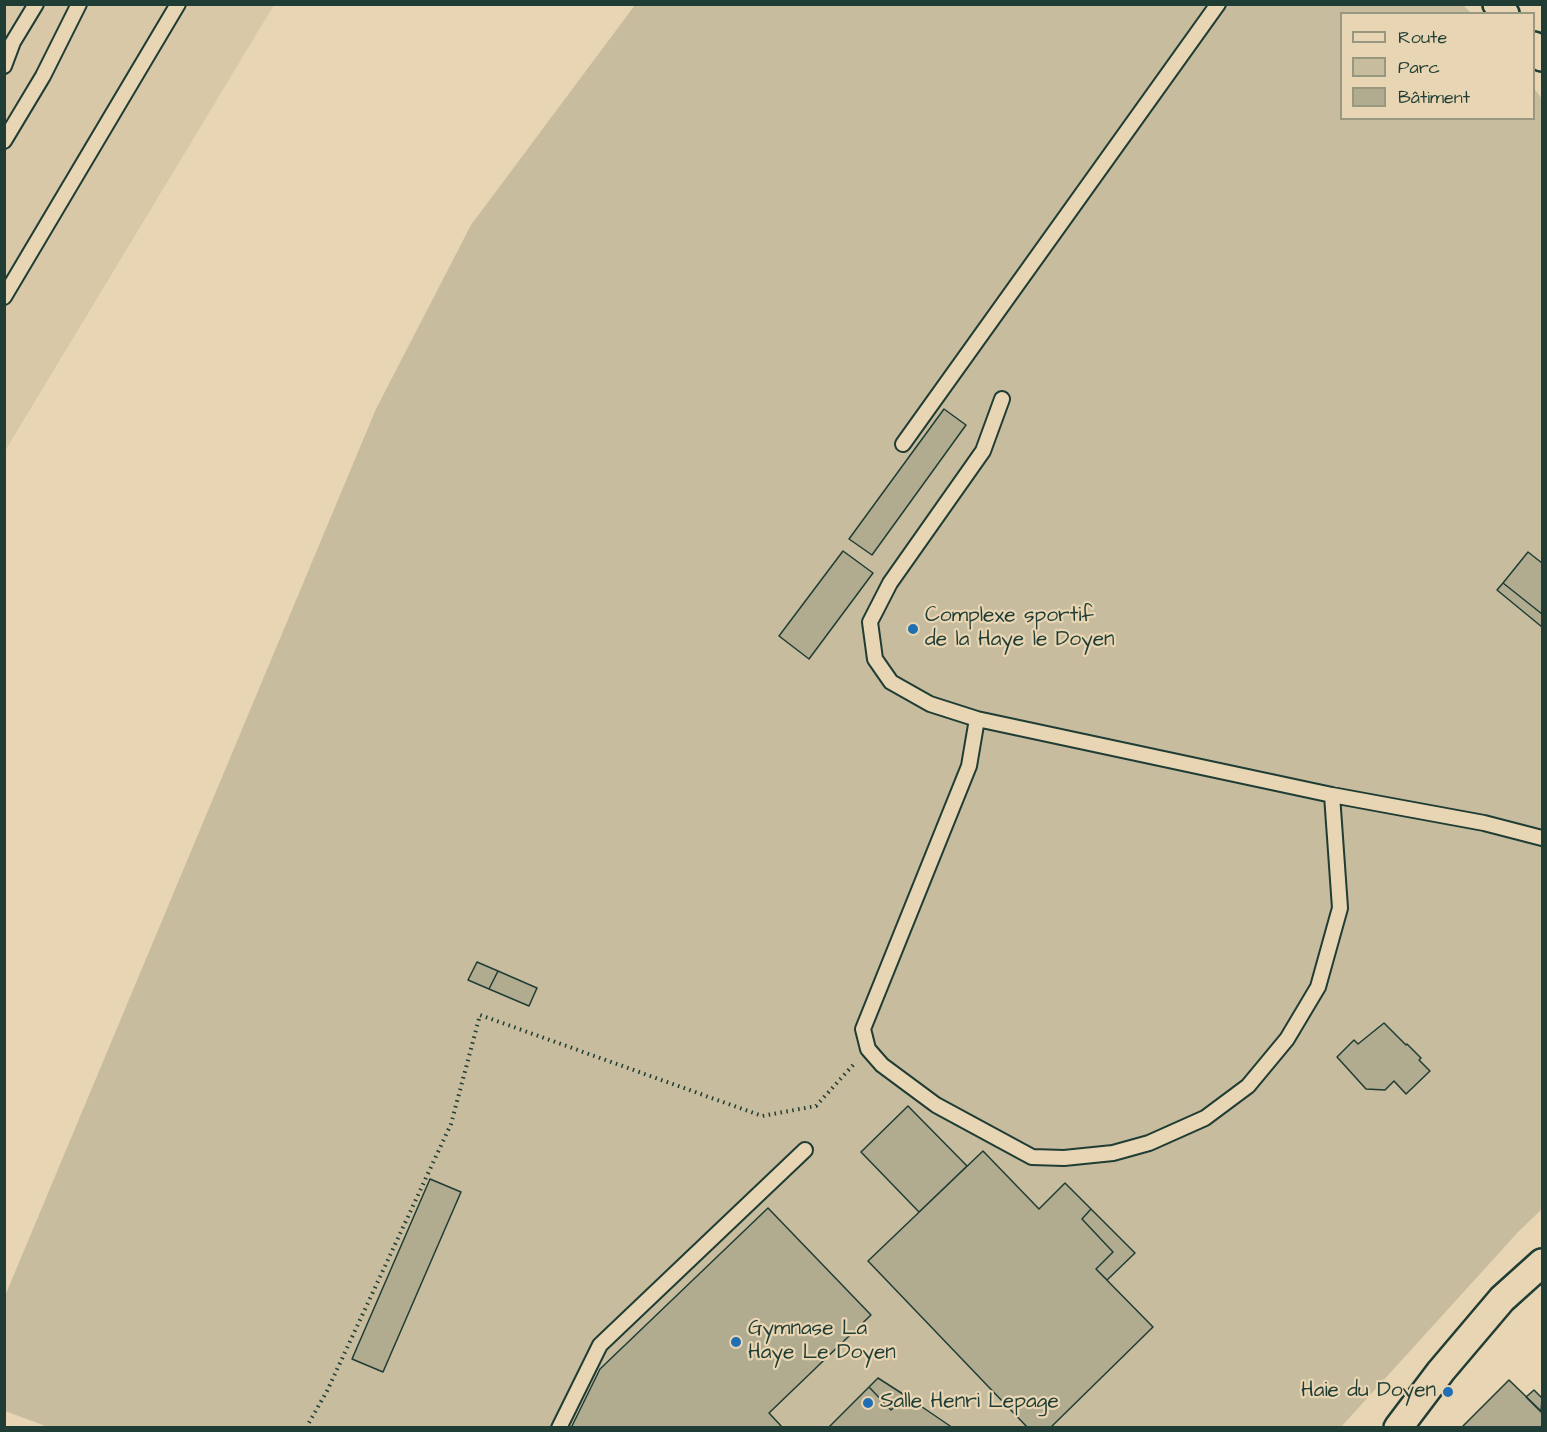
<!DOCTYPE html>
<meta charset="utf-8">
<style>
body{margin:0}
#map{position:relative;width:1547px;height:1432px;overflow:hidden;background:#e8d5b3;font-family:"Architects Daughter",sans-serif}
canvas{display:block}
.frame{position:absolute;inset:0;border:6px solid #1f3d34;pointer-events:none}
.legend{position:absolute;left:1340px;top:12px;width:195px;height:108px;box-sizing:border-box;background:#e8d5b3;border:2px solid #989880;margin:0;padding:8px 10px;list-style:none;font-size:18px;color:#1f3d34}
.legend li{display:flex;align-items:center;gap:12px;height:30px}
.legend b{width:30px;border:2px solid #989880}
</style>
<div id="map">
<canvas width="1547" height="1432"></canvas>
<div class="frame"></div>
<ul class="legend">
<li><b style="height:8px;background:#e8d5b3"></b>Route</li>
<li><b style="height:16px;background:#c7bc9e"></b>Parc</li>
<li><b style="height:16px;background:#b1ab90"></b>Bâtiment</li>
</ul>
</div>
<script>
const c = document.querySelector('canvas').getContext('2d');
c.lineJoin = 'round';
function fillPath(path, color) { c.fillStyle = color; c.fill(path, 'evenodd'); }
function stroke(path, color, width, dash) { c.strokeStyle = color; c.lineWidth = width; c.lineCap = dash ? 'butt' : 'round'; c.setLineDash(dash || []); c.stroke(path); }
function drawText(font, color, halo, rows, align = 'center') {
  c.font = font + ' "Architects Daughter",sans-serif'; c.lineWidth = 4.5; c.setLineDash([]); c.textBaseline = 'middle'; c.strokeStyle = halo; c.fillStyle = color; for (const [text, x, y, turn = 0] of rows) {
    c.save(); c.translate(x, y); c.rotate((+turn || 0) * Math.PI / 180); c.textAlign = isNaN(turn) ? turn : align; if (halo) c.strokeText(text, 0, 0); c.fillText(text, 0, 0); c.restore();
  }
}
fillPath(new Path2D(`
 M 5,5 L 274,5 L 5,451 Z`), '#d8c8a8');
fillPath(new Path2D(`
 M 635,5 L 1463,5 L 1471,13 L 1342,14 L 1342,118 L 1534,118 L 1534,88 L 1542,99 L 1542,1209 L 1519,1231 L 1341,1427 L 51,1428 L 5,1411 L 5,1296 L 376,409 L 471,225 Z`), '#c7bc9e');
const building = new Path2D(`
 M 944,409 L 966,425 L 872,555 L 849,539 Z
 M 843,551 L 873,573 L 809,659 L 779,636 Z
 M 1528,552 L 1542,563 L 1542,614 L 1503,583 Z
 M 1503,583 L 1542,614 L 1542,627 L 1497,590 Z
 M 477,962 L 498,971 L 489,989 L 468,980 Z
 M 498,971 L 537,988 L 529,1006 L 489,989 Z
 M 1384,1023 L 1406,1045 L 1407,1044 L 1421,1058 L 1419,1060 L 1430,1071 L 1406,1094 L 1394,1081 L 1385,1090 L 1366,1089 L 1337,1057 L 1354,1040 L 1358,1044 Z
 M 908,1106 L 967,1166 L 919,1212 L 861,1152 Z
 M 983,1151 L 1039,1209 L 1065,1183 L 1091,1209 L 1082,1219 L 1113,1252 L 1096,1269 L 1153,1327 L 1050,1428 L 1028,1428 L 868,1261 Z
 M 430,1179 L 461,1192 L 383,1372 L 352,1359 Z
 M 768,1208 L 871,1315 L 769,1413 L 783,1428 L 571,1428 L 600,1369 Z
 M 1091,1209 L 1135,1253 L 1107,1280 L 1096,1269 L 1113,1252 L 1082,1219 Z
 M 878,1378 L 906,1396 L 891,1410 L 869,1387 Z
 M 1509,1380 L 1542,1412 L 1542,1428 L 1464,1428 L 1463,1426 Z
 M 869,1387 L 891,1410 L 906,1396 L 953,1428 L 828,1428 Z
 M 1534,1390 L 1542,1398 L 1541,1412 L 1526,1397 Z`);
fillPath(building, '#b1ab90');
stroke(building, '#1f3d34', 1.5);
const service = new Path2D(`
 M 4,66 L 13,42 L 36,4
 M 4,141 L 43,76 L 79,4
 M 4,297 L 178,4
 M 1002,399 L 983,451 L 890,583 L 870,622 L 875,659 L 891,682 L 930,704 L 977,719 L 1332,795 L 1484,823 L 1542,838
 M 903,444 L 1218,4
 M 977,719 L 969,766 L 863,1029 L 868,1049 L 882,1065 L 936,1105 L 1032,1157 L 1064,1158 L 1113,1153 L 1149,1143 L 1205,1118 L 1248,1086 L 1287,1039 L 1318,987 L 1340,908 L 1332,795
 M 559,1428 L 600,1345 L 805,1150`);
const minor = new Path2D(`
 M 1497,4 L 1505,14
 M 1534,46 L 1542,57
 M 1398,1428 L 1441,1371 L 1502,1299 L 1542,1263`);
stroke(service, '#1f3d34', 18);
stroke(minor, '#1f3d34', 32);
stroke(new Path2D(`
 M 306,1428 L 327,1391 L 451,1124 L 480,1015 L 762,1116 L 816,1106 L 854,1064`), '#1f3d34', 4, [1.5, 4.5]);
stroke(service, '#e8d5b3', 14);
stroke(minor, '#e8d5b3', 27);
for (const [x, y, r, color] of [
 [913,629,6,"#1f6fb2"],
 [736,1342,6,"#1f6fb2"],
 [1448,1392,6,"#1f6fb2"],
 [868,1403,6,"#1f6fb2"]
]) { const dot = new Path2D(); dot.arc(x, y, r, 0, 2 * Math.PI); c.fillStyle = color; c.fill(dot); stroke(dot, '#e8d5b3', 2); }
drawText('21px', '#1f3d34', '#e8d5b3', [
 ["Complexe sportif",925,617],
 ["de la Haye le Doyen",925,641],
 ["Gymnase La",748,1330],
 ["Haye Le Doyen",748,1354],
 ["Haie du Doyen",1436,1392,"right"],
 ["Salle Henri Lepage",880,1403]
], 'left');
</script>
